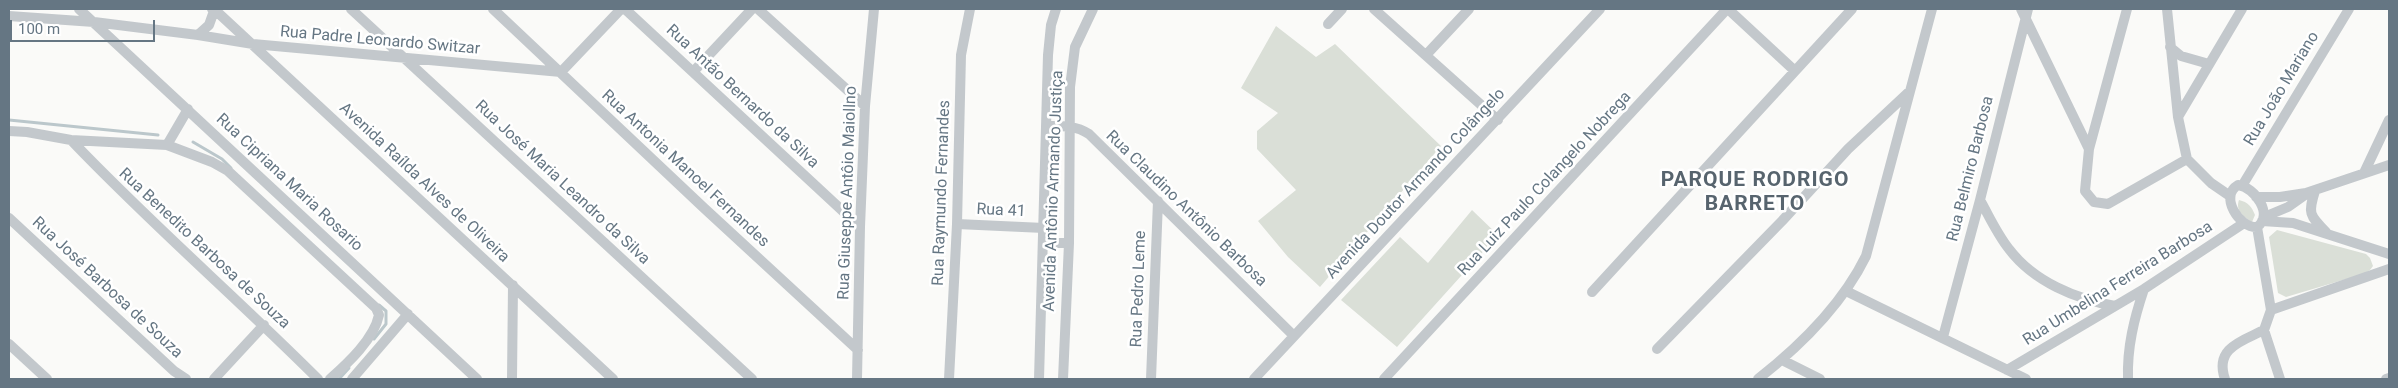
<!DOCTYPE html>
<meta charset="utf-8">
<style>
body{margin:0}
#map{position:relative;width:2398px;height:388px;overflow:hidden;background:#fafaf8;font-family:Roboto,sans-serif}
canvas{display:block}
.frame{position:absolute;inset:0;border:10px solid #657683;pointer-events:none}
.scale{position:absolute;left:10px;top:20px;width:145px;height:22px;box-sizing:border-box;border:2px solid #657683;border-top:0;padding-left:6px;font-size:15px;line-height:18px;white-space:nowrap;color:#657683;-webkit-text-stroke:4px #fff;paint-order:stroke}
</style>
<div id="map">
<canvas width="2398" height="388"></canvas>
<div class="frame"></div>
<div class="scale">100 m</div>
</div>
<script>
const c = document.querySelector('canvas').getContext('2d');
c.lineJoin = 'round';
function fillPath(path, color) { c.fillStyle = color; c.fill(path, 'evenodd'); }
function stroke(path, color, width, dash) { c.strokeStyle = color; c.lineWidth = width; c.lineCap = dash ? 'butt' : 'round'; c.setLineDash(dash || []); c.stroke(path); }
function drawText(font, color, halo, rows, align = 'center') {
  c.font = font + ' Roboto,sans-serif'; c.lineWidth = 5; c.setLineDash([]); c.textBaseline = 'middle'; c.strokeStyle = halo; c.fillStyle = color; for (const [text, x, y, turn = 0] of rows) {
    c.save(); c.translate(x, y); c.rotate((+turn || 0) * Math.PI / 180); c.textAlign = isNaN(turn) ? turn : align; if (halo) c.strokeText(text, 0, 0); c.fillText(text, 0, 0); c.restore();
  }
}
fillPath(new Path2D(`
 M 1276,26 L 1316,57 L 1335,44 L 1441,146 L 1320,287 L 1288,257 L 1258,221 L 1296,190 L 1257,149 L 1257,131 L 1278,113 L 1241,88 Z
 M 2239,200 C 2248,202 2252,207 2255,215 L 2252,222 C 2244,217 2235,211 2239,200 Z
 M 1472,210 L 1498,235 L 1397,347 L 1341,300 L 1400,237 L 1428,263 Z
 M 2277,230 L 2366,254 L 2370,258 L 2373,266 L 2370,270 L 2363,274 L 2286,297 L 2278,293 L 2269,237 Z`), '#dadfd7');
stroke(new Path2D(`
 M 9,120 L 158,135
 M 193,142 L 222,159 L 231,168
 M 374,339 L 386,324 L 386,311 L 379,305
 M 339,379 L 349,368`), '#bbc7cb', 3);
stroke(new Path2D(`
 M 79,9 L 477,379
 M 214,9 L 613,379
 M 351,9 L 752,379
 M 493,9 L 704,208 L 858,350
 M 625,9 L 860,227
 M 758,9 L 865,106
 M 1374,9 L 1498,120
 M 1728,9 L 1795,71
 M 2021,9 L 2089,149
 M 2127,9 L 2089,149 L 2085,191 L 2094,202 L 2108,204 L 2187,159
 M 2167,9 L 2178,117 L 2187,159 L 2211,183 L 2230,196
 M 9,16 L 94,22 L 198,35 L 253,44 L 561,72 L 621,9
 M 1328,24 L 1342,9
 M 198,35 L 209,25 L 214,11 L 212,9
 M 2170,47 L 2181,56 L 2209,64
 M 1426,55 L 1469,9
 M 693,72 L 752,9
 M 2178,117 L 2242,9
 M 1046,126 C 1062,126 1075,125 1089,134 L 1294,336
 M 9,131 L 27,132 L 71,140 L 167,145 L 212,162 L 228,171 L 376,308 L 379,315 C 374,339 348,363 330,379
 M 71,140 C 150,223 237,298 318,379
 M 167,145 L 188,109
 M 2364,173 L 2389,120
 M 2238,185 C 2255,187 2274,215 2257,227 C 2239,228 2219,196 2238,185 Z
 M 2242,186 L 2349,9
 M 2315,191 C 2308,213 2309,215 2326,232
 M 2256,197 L 2280,197 L 2306,193 L 2389,165
 M 1980,200 C 1989,216 1997,234 2009,249 C 2034,282 2076,299 2115,306
 M 2264,217 L 2288,207 L 2305,195
 M 9,218 L 174,371 L 186,379
 M 2262,221 L 2293,223 L 2389,254
 M 957,224 L 1044,228
 M 2257,227 L 2271,310 L 2264,330 L 2280,379
 M 1044,243 L 1069,243
 M 1846,291 L 2026,379
 M 1592,292 L 1852,9
 M 2271,310 L 2389,269
 M 1943,337 L 1980,200 L 2028,9
 M 9,344 L 47,379
 M 1657,349 L 1782,221 L 1848,149 L 1910,91
 M 1782,360 L 1820,379
 M 2007,370 L 2144,289 L 2244,223
 M 214,379 L 264,325
 M 352,379 L 408,314
 M 512,379 L 513,285
 M 857,379 L 860,227 L 865,106 L 874,9
 M 949,379 L 957,224 L 961,55 L 970,9
 M 1039,379 L 1048,55 L 1051,25 L 1056,9
 M 1063,379 L 1069,243 L 1070,87 L 1075,47 L 1093,9
 M 1151,379 L 1158,201
 M 1254,379 L 1600,9
 M 1384,379 L 1727,9
 M 1758,379 C 1800,346 1842,305 1866,256 L 1932,9
 M 2128,379 C 2127,347 2134,319 2144,289
 M 2225,379 C 2214,348 2242,341 2264,330
 M 2386,379 L 2389,378`), '#c3c8cc', 10);
drawText('16px', '#657683', '#fff', [
 ["Rua Padre Leonardo Switzar",380,41,5],
 ["Rua João Mariano",2282,89,-59],
 ["Rua Antão Bernardo da Silva",742,97,43],
 ["Rua Antonia Manoel Fernandes",685,169,43],
 ["Rua Belmiro Barbosa",1971,169,-76],
 ["Rua Cipriana Maria Rosario",289,183,43],
 ["Avenida Raílda Alves de Oliveira",424,183,43],
 ["Rua José Maria Leandro da Silva",562,183,43],
 ["Avenida Doutor Armando Colângelo",1416,184,-47],
 ["Rua Luiz Paulo Colangelo Nobrega",1545,184,-47],
 ["Avenida Antônio Armando Justiça",1054,191,-88],
 ["Rua Giuseppe Antôio Maiollno",848,193,-88],
 ["Rua Raymundo Fernandes",942,193,-88],
 ["Rua Claudino Antônio Barbosa",1186,209,44],
 ["Rua 41",1001,211,3],
 ["Rua Benedito Barbosa de Souza",204,249,43],
 ["Rua Umbelina Ferreira Barbosa",2118,284,-32],
 ["Rua José Barbosa de Souza",107,288,43],
 ["Rua Pedro Leme",1139,289,-88]
]);
c.letterSpacing = '1px';
drawText('bold 21px', '#57646e', '#fff', [
 ["PARQUE RODRIGO",1755,181],
 ["BARRETO",1755,205]
]);
c.letterSpacing = '0px';
</script>
